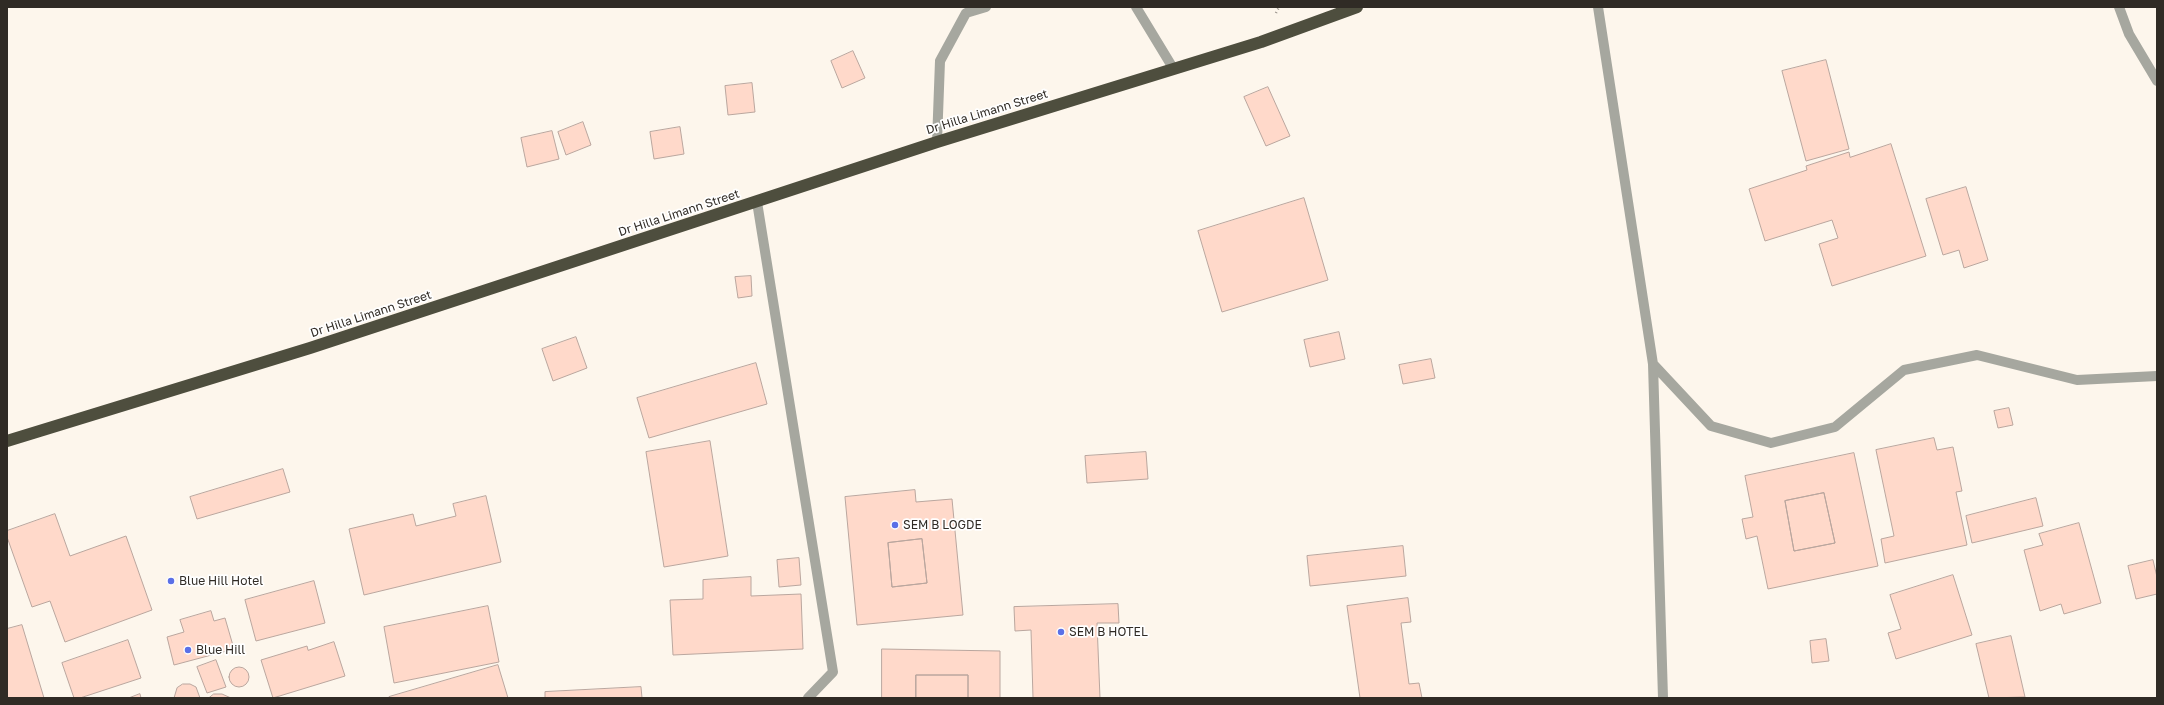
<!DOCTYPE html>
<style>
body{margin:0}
#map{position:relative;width:2164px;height:705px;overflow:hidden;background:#fdf6ec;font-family:"Golos Text",sans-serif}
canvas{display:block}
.frame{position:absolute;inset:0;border:8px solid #302b25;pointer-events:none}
</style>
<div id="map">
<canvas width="2164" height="705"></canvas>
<div class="frame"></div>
</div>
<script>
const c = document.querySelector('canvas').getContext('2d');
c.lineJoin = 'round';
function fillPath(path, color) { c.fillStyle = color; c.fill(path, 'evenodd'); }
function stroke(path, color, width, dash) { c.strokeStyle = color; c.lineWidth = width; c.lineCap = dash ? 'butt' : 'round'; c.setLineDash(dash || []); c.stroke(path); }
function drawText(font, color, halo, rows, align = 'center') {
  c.font = font + ' "Golos Text",sans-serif'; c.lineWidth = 3.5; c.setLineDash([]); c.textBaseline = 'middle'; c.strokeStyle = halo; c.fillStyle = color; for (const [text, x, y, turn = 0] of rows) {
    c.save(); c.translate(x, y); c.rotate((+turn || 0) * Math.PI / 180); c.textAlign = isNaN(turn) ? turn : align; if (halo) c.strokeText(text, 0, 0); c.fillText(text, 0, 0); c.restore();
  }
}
const building = new Path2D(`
 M 853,51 L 865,78 L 842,88 L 831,61 Z
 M 1826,60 L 1849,149 L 1806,161 L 1782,71 Z
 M 752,83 L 755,112 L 728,115 L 725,86 Z
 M 1268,87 L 1290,136 L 1266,146 L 1244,97 Z
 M 583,122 L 591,145 L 566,155 L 558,132 Z
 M 680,127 L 684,154 L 654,159 L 650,132 Z
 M 552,131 L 559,159 L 527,167 L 521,138 Z
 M 1891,144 L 1926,256 L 1832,286 L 1819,244 L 1838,238 L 1832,220 L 1765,241 L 1749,189 L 1807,170 L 1806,166 L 1849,152 L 1850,157 Z
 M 1966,187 L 1988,260 L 1964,268 L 1959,250 L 1943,255 L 1926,199 Z
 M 1304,198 L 1328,280 L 1222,312 L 1198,231 Z
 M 751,276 L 752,296 L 738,298 L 735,277 Z
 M 1339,332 L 1345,359 L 1310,367 L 1304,340 Z
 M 576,337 L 587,368 L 553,381 L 542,349 Z
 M 1431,359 L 1435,378 L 1403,384 L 1399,365 Z
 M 756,363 L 767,404 L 649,438 L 637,398 Z
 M 2009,408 L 2013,425 L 1998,428 L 1994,411 Z
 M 1934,438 L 1937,450 L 1953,447 L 1962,491 L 1956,492 L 1967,545 L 1885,563 L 1881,539 L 1894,536 L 1876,450 Z
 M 710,441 L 728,556 L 664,567 L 646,452 Z
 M 1146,452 L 1148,479 L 1087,483 L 1085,456 Z
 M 1854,453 L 1878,566 L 1768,589 L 1757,536 L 1746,539 L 1742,519 L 1753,517 L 1745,476 ZM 1824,493 L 1835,543 L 1794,551 L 1785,501 Z
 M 283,469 L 290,492 L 197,519 L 190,497 Z
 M 915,490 L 916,502 L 952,499 L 963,615 L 857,625 L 845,497 ZM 922,539 L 927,583 L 892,587 L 888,543 Z
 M 1824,493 L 1835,543 L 1794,551 L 1785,501 Z
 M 486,496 L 501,562 L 364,595 L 349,529 L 413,514 L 416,526 L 456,516 L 453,504 Z
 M 2036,498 L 2043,526 L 1972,543 L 1966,516 Z
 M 55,514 L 70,556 L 126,536 L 152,610 L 65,642 L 50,601 L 32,607 L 7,537 L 7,531 Z
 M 2079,523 L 2101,603 L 2064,614 L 2061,604 L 2040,611 L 2024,550 L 2043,545 L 2039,534 Z
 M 922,539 L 927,583 L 892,587 L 888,543 Z
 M 1403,546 L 1406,576 L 1310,586 L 1307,556 Z
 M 799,558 L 801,585 L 779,587 L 777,560 Z
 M 2153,560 L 2157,577 L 2157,594 L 2136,599 L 2128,566 Z
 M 1953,575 L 1972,635 L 1896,659 L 1888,633 L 1901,629 L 1890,595 Z
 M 751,577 L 751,596 L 801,594 L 803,649 L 673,655 L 670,600 L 703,599 L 703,580 Z
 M 314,581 L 325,623 L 256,641 L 245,600 Z
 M 1408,598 L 1411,622 L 1401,623 L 1409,684 L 1419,683 L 1422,698 L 1360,698 L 1347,606 Z
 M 1118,604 L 1119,623 L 1097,623 L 1100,698 L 1033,698 L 1031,630 L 1015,631 L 1014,607 Z
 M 488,606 L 499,662 L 394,683 L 384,627 Z
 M 211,611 L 214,621 L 225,618 L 234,649 L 174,665 L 167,637 L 184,632 L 180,620 Z
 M 22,625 L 44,698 L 7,698 L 7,629 Z
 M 2011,636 L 2025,697 L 1989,698 L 1976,644 Z
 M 1826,639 L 1829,661 L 1812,663 L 1810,641 Z
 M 128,640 L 141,678 L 80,698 L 74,698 L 62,663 Z
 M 334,642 L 345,676 L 273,698 L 261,660 L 307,646 L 308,650 Z
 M 882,649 L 1000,651 L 1000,698 L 968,698 L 968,675 L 916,675 L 916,698 L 882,698 Z
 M 216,660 L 226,687 L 207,693 L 197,667 Z
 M 498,665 L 508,698 L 389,698 L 389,697 Z
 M229 677a10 10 0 1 1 20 0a10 10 0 1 1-20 0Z
 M 916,675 L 968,675 L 968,698 L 916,698 Z
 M 183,684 L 190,684 L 196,687 L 200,698 L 174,698 L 177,688 Z
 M 641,687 L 642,698 L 545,698 L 545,692 Z
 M 140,694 L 141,698 L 129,698 Z
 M 214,694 L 222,694 L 231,698 L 209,698 Z`);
fillPath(building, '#ffd9ca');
stroke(building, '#baa69e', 1);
stroke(new Path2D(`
 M 1276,13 L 1279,7`), '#979189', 2.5, [1, 3]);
stroke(new Path2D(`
 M 1136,7 L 1173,68
 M 1598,7 L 1653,364 L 1663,698
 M 2119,7 L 2129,34 L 2157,81
 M 937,142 L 940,61 L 966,13 L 986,7
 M 757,202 L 833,672 L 808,698
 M 1653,364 L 1711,426 L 1771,443 L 1835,427 L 1904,370 L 1977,355 L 2077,380 L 2157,376`), '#a6a79f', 10);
stroke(new Path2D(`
 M 7,441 L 310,348 L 937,142 L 1261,42 L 1357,7`), '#4e4e3e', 12);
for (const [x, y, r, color] of [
 [895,525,4,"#5b70e7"],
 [171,581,4,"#5b70e7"],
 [1061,632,4,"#5b70e7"],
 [188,650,4,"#5b70e7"]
]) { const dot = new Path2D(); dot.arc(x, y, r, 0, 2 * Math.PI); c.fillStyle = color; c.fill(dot); stroke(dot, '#fff', 1.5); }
drawText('12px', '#302b25', '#fff', [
 ["Dr Hilla Limann Street",987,112,-17],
 ["Dr Hilla Limann Street",679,213,-18],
 ["Dr Hilla Limann Street",371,314,-18]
]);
drawText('12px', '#302b25', '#fff', [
 ["SEM B LOGDE",903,525],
 ["Blue Hill Hotel",179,581],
 ["SEM B HOTEL",1069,632],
 ["Blue Hill",196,650]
], 'left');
</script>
